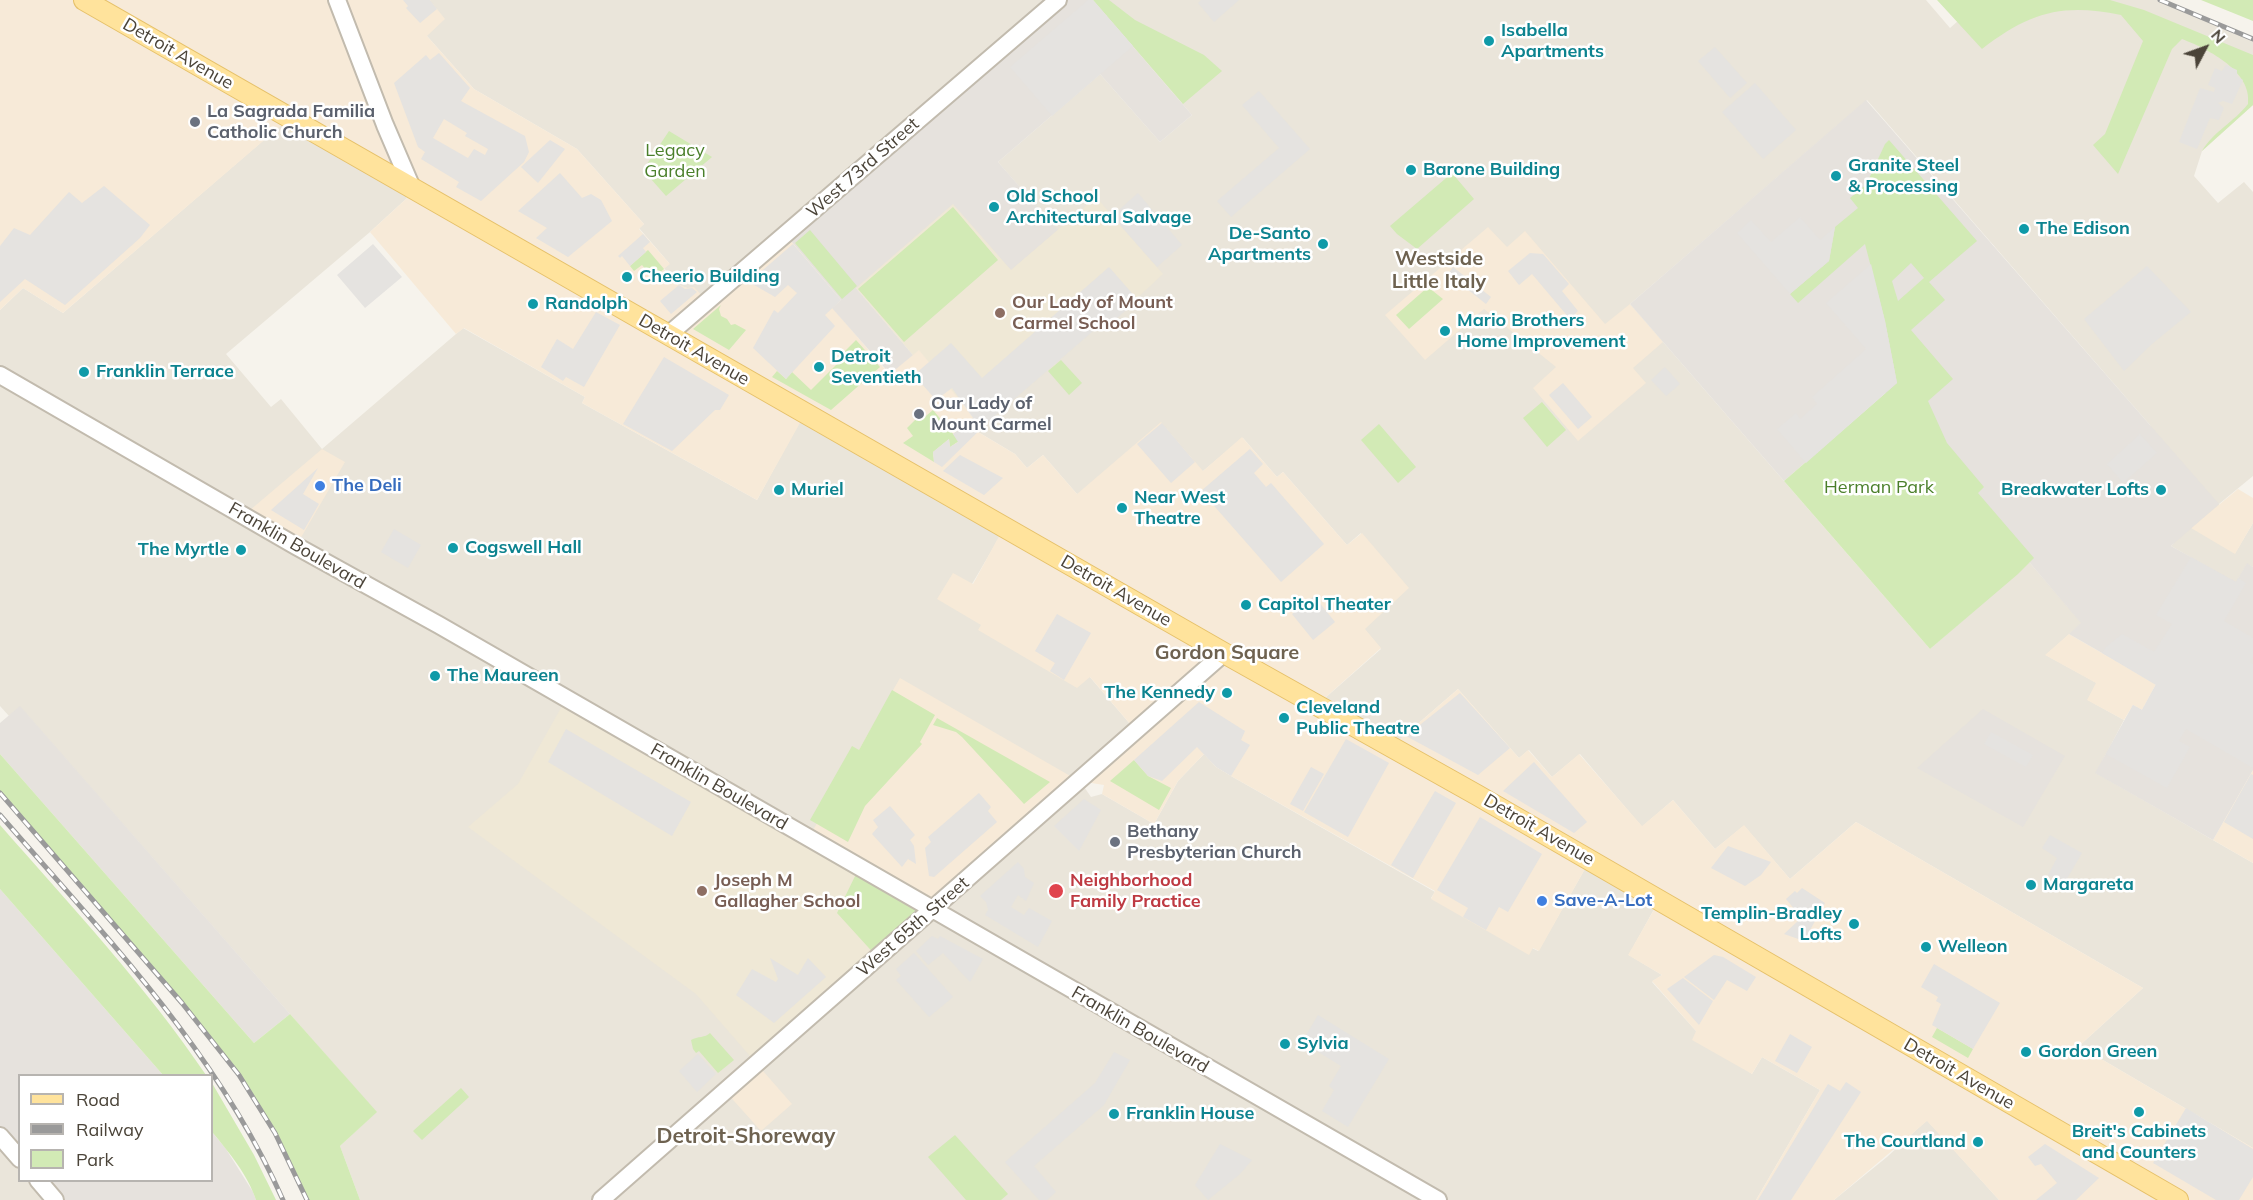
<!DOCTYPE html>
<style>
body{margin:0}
#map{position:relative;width:2253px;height:1200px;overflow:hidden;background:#f6f3ec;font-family:Mulish,sans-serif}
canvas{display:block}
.legend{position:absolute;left:18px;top:1074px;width:195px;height:108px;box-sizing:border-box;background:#fff;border:2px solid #b7b4b0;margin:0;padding:8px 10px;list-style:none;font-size:18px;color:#4b4439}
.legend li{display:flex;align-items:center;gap:12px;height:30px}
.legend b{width:30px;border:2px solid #b7b4b0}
.north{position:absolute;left:2175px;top:18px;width:60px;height:60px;-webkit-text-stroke:4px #fff;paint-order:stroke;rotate:49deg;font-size:16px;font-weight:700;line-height:24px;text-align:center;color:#4b4439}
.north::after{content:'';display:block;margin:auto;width:21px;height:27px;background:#4b4439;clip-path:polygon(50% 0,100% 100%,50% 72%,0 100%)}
</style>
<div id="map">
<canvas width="2253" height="1200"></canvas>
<ul class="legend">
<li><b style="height:8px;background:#ffe39c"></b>Road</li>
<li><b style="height:8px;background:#9a9a9a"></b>Railway</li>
<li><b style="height:16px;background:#d2eab5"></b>Park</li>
</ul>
<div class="north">N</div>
</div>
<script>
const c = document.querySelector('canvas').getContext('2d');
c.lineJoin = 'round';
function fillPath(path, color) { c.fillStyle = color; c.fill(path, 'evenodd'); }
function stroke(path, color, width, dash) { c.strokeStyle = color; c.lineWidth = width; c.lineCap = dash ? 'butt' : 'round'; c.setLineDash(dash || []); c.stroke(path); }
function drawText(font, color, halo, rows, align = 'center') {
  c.font = font + ' Mulish,sans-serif'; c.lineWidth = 5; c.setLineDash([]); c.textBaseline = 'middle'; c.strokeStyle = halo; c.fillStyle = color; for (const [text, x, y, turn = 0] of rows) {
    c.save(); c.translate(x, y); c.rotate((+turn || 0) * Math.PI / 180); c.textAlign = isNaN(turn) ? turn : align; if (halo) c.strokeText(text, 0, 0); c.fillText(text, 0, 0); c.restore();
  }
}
fillPath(new Path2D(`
 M 337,0 L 1058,0 L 707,302 L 687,288 L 678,285 L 664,268 L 669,263 L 639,228 L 644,224 L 577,149 L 474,89 L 427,36 Z
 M 1093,0 L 1926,0 L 1950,28 L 1982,0 L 2159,0 L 2253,39 L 2253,105 L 2202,151 L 2194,176 L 2218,203 L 2244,182 L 2253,192 L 2253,476 L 2219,504 L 2235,553 L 2253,523 L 2253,567 L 2247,564 L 2236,583 L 2171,546 L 2174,543 L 2150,425 L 1867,100 L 1630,304 L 1930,649 L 2029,562 L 2082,623 L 2046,655 L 2097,683 L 2088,700 L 2124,720 L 2096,773 L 2253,863 L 2253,1148 L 2079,1046 L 2143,988 L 1856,822 L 1790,879 L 1744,826 L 1715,849 L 1673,800 L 1642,827 L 1580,754 L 1552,777 L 1529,750 L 1519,758 L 1458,689 L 1391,747 L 1317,705 L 1381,649 L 1365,630 L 1361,533 L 1347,545 L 1283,472 L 1277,477 L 1243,438 L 1203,471 L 1077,494 L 1043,455 L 1027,468 L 1015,454 L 978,432 L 989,421 L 951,388 L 919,350 L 913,355 L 856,288 L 1057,230 L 998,162 L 1100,74 L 1160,142 L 1192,115 Z
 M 289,118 L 409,193 L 406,199 L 370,232 L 226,354 L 271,407 L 281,399 L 322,449 L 463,328 L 585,397 L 582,403 L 757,500 L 804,413 L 1005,528 L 972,584 L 982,625 L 979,630 L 1089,676 L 1136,731 L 1080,781 L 1091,797 L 1102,794 L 1154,824 L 1178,781 L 1204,754 L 1216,767 L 1231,776 L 1435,892 L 1431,898 L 1538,951 L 1590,860 L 1659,900 L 1629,955 L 1662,975 L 1652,982 L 1697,1032 L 1752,1074 L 1762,1057 L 1820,1090 L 1756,1200 L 360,1200 L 340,1146 L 376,1112 L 20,707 L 9,716 L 0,706 L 0,310 L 23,288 L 63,313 Z
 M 1927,1120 L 1999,1200 L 1834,1200 L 1887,1157 Z
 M 0,1137 L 19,1159 L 20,1180 L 38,1181 L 55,1200 L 0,1200 Z`), '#eae5da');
fillPath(new Path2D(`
 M 0,0 L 430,0 L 445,19 L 427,36 L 474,89 L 577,149 L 644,224 L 639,229 L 670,264 L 664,269 L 677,284 L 687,288 L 694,287 L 707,301 L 785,234 L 841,300 L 833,308 L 889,374 L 919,349 L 951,388 L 972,416 L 989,421 L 978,432 L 1015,454 L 1027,468 L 1043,455 L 1077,494 L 1161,422 L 1203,471 L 1242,437 L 1277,477 L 1283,472 L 1347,545 L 1362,533 L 1409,588 L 1365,629 L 1381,648 L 1317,705 L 1391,747 L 1458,689 L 1519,758 L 1528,750 L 1552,777 L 1579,754 L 1642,826 L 1673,800 L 1715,849 L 1744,825 L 1790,879 L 1856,822 L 2143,988 L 2079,1046 L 2253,1148 L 2253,1200 L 1999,1200 L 1927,1121 L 1834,1200 L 1756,1200 L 1820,1090 L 1762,1057 L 1752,1074 L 1692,1040 L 1696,1031 L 1652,981 L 1662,975 L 1628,955 L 1659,901 L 1590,860 L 1539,951 L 1533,948 L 1529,955 L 1431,899 L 1435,891 L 1231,776 L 1216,767 L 1204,754 L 1178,781 L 1154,824 L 1102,794 L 1104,785 L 1079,781 L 932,910 L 808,839 L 900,678 L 1079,781 L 1136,731 L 1090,677 L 1077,688 L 978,630 L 981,625 L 937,599 L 953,573 L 973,584 L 1004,527 L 805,414 L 757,500 L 582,403 L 585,397 L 464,328 L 456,334 L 370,232 L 406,199 L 409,193 L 290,118 L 63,313 L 23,288 L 0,310 Z
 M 1488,227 L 1507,247 L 1525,231 L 1605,324 L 1630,304 L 1663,342 L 1633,368 L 1646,383 L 1578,441 L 1533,388 L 1556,367 L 1484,309 L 1425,360 L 1385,315 Z
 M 322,449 L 345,462 L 296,546 L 243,516 Z
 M 2238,489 L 2253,498 L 2253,523 L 2235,554 L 2191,528 Z
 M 2069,634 L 2156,684 L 2142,710 L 2133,705 L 2124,720 L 2087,700 L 2096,683 L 2045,655 Z
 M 2253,770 L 2253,863 L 2213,840 Z
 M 756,1063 L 792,1104 L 761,1131 L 725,1091 Z`), '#f7ead8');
fillPath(new Path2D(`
 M 1058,0 L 1093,0 L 1192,115 L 1160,142 L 1100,74 L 998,162 L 1058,230 L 1011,270 L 856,288 L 913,355 L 890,374 L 832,308 L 841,300 L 785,234 Z
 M 1866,100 L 2219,504 L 2171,546 L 2236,582 L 2247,563 L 2253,567 L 2253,770 L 2213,840 L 2095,773 L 2133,705 L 2142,710 L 2156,684 L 2069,634 L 2081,623 L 1885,393 L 1784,481 L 1630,304 Z
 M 20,706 L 290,1014 L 254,1043 L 0,754 L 0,723 Z
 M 1983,709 L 2065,756 L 2023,827 L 1917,768 Z
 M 0,889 L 163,1075 L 20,1076 L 19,1159 L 0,1137 Z
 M 212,1132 L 226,1149 L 253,1192 L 256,1200 L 55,1200 L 38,1181 L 212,1180 Z`), '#e6e2dd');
fillPath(new Path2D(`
 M 1096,197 L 1163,274 L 1102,331 L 1098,327 L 989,421 L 962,403 L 919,350 L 913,355 L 856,288 L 953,204 L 1011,270 Z
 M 566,699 L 859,868 L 878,958 L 756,1063 L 696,994 L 468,827 L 518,784 Z`), '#efe8d6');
fillPath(new Path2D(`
 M 1093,0 L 1109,0 L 1135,20 L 1204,55 L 1222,71 L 1183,104 Z
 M 1937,0 L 2110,0 L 2144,10 L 2253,55 L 2253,105 L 2202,151 C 2214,131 2234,122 2248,104 C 2253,70 2203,47 2182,39 L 2172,49 L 2118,174 L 2093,145 L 2105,134 L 2143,41 L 2121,15 C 2062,3 2030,12 1982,49 Z
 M 2201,0 L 2253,0 L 2253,21 Z
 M 669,131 L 712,157 L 666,196 L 643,170 Z
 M 1889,140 L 1977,241 L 1929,282 L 1945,300 L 1911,330 L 1953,379 L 1928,401 L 1947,443 L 1984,487 L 1978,493 L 2034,558 L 2018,574 L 1930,649 L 1784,481 L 1897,383 L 1885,321 L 1865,244 L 1798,303 L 1790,294 L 1829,261 L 1835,227 L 1858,208 L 1850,198 L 1866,185 L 1885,144 ZM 1911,263 L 1924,278 L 1898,301 L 1892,281 Z
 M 1452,173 L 1474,199 L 1417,249 L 1397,234 L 1390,226 Z
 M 953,207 L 998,260 L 904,342 L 858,289 Z
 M 810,230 L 857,286 L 842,299 L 795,243 Z
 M 648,250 L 664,269 L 653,278 L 642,265 L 634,271 L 630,266 Z
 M 1428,287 L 1443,299 L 1409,329 L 1396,315 Z
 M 721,305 L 719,309 L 721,316 L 727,319 L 731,325 L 735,324 L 746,330 L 729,350 L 693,329 Z
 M 856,340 L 880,367 L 831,410 L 772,377 L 777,371 L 786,379 L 792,372 L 811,390 L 844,357 L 842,354 Z
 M 1061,360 L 1082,383 L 1069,395 L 1048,371 Z
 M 1542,402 L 1566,430 L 1547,447 L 1523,418 Z
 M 933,410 L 959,441 L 950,447 L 949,439 L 933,452 L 934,462 L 903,443 L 913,436 L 907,428 L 917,418 L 920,421 Z
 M 1379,424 L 1416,467 L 1398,483 L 1361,440 Z
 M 892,690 L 935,715 L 920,742 L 922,744 L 865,806 L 848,842 L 810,820 L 852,746 L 859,750 Z
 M 937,718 L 1050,782 L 1024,804 L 962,737 L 956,732 L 933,725 Z
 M 0,754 L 254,1043 L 290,1014 L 377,1112 L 340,1146 L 360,1200 L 307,1200 L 275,1133 L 239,1075 L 182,1003 L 0,793 Z
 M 1134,760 L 1148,776 L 1171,788 L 1159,810 L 1110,781 Z
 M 0,825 C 71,906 146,986 206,1075 L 163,1075 L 0,889 Z
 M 859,868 L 932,910 L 878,958 L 837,913 Z
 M 1937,1028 L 1973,1049 L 1968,1058 L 1932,1037 Z
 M 710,1033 L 734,1060 L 718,1073 L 699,1051 L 696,1053 L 693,1049 L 691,1040 C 698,1036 705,1038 710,1033 Z
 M 212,1083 L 254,1155 L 276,1200 L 256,1200 C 248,1175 228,1151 212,1132 Z
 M 461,1088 L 469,1097 L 422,1140 L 413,1131 Z
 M 955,1135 L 1008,1194 L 1001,1200 L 966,1200 L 928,1157 Z`), '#d2eab5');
fillPath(new Path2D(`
 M 403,0 L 430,0 L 437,9 L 420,23 L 406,8 L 408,6 Z
 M 1088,0 L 1093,0 L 1133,46 L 1052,116 L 1010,67 Z
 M 1201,0 L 1239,0 L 1214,22 L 1198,3 Z
 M 1715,47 L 1747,83 L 1730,98 L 1698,61 Z
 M 439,53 L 470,88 L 461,101 L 525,136 L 529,152 L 524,162 L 481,201 L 456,187 L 459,182 L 421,159 L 425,152 L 418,147 L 394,83 L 426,55 L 430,60 ZM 444,119 L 467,133 L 465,136 L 488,149 L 485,155 L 474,149 L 468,158 L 433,138 Z
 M 2226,65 L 2237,70 L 2237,76 L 2243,80 L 2232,104 L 2223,101 L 2218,103 L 2224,108 L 2219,120 L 2210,118 L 2197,149 L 2179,142 L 2200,88 L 2214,92 L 2215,88 L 2208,85 L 2215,68 L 2222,71 Z
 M 1755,83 L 1796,130 L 1763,159 L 1722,112 Z
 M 1259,91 L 1310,149 L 1231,217 L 1217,201 L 1279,148 L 1242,105 Z
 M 550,140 L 565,149 L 538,183 L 521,167 Z
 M 560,173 L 582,198 L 591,194 L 601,200 L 612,221 L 568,257 L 536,238 L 547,228 L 518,211 Z
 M 104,186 L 150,225 L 140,238 L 65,305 L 25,279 L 0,302 L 0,246 L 14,228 L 30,235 L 69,192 L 82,203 Z
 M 1138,193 L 1182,245 L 1157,267 L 1112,216 Z
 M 1800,217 L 1820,240 L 1835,227 L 1829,261 L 1790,294 L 1737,233 L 1751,220 L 1771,242 Z
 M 643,234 L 650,242 L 643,248 L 646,252 L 630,266 L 622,256 L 620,258 L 618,256 Z
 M 373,244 L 402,277 L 365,308 L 337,275 Z
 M 793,244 L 841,300 L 825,315 L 835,326 L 786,379 L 753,348 L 774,310 L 778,313 L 797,293 L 788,285 L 775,297 L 749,282 Z
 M 1530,253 L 1543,254 L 1569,284 L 1562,291 L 1578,311 L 1570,319 L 1532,274 L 1519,285 L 1508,271 Z
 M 1871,264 L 1885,321 L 1897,383 L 1806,463 L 1777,429 L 1796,413 L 1800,419 L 1817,404 L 1812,397 L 1866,349 L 1826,303 Z
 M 2147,266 L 2191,312 L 2152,344 L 2124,371 L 2084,319 Z
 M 1109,267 L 1138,300 L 1102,331 L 1098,327 L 989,421 L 942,467 L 934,462 L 933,452 L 949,439 L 950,447 L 958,442 L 953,434 L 973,418 L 952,388 L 936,400 L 914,375 L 951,343 L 982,378 Z
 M 1453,267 L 1491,297 L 1486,304 L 1448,274 Z
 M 679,285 L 685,289 L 692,288 L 697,292 L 671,314 L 660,301 Z
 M 596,312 L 620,325 L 584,387 L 566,377 L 563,381 L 541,367 L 557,339 L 573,349 Z
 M 664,357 L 729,395 L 720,410 L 715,410 L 672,451 L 623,424 Z
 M 1665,367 L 1680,384 L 1666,396 L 1651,380 Z
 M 1563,383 L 1592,417 L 1578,429 L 1549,395 Z
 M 1162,423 L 1195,462 L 1171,483 L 1137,444 Z
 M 2140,434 L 2157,453 L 2123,483 L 2107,464 Z
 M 1250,449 L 1263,464 L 1254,473 L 1266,487 L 1271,483 L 1324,544 L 1281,582 L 1201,491 Z
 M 960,455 L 1003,478 L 984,495 L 943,471 Z
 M 318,468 L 303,494 L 319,504 L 304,530 L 271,510 Z
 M 394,529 L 421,545 L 408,568 L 381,552 Z
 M 2191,557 L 2236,582 L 2238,578 L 2246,583 L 2224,621 L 2253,638 L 2253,656 L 2250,662 L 2253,664 L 2253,768 L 2186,729 L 2179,741 L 2190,747 L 2167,788 L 2106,754 L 2133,705 L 2142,710 L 2156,685 L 2102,653 L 2106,647 L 2122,634 L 2154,652 L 2172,624 L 2156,615 Z
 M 1314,596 L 1335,622 L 1313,640 L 1292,614 Z
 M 1057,614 L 1091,633 L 1064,680 L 1050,671 L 1055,663 L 1035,651 Z
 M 1460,693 L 1510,748 L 1478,775 L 1406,736 Z
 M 1199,702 L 1245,731 L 1241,740 L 1250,745 L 1231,776 L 1216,767 L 1197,747 L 1162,781 L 1148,776 L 1134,760 Z
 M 566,729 L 691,802 L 672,836 L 548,762 Z
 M 1991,732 L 2033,755 L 2026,767 L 1984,744 Z
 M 1346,739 L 1389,763 L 1348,837 L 1304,812 Z
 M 1534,762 L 1587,822 L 1574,833 L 1503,791 Z
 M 1311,767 L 1324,774 L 1303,811 L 1290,804 Z
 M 2251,774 L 2253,775 L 2253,839 L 2224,822 Z
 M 1435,791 L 1456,803 L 1413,878 L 1391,865 Z
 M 979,793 L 991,807 L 988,811 L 997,822 L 934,877 L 929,876 L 925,848 L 931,842 L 928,837 Z
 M 1084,799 L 1101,810 L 1079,851 L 1054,826 Z
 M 890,806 L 915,835 L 910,840 L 914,846 L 916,864 L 908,859 L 902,867 L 872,834 L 878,827 L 873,820 Z
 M 1480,817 L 1542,854 L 1508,912 L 1499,907 L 1486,930 L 1463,917 L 1468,908 L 1437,890 Z
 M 2050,835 L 2082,853 L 2064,884 L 2048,875 L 2057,858 L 2042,848 Z
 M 1728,846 L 1771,862 L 1761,875 L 1745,886 L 1711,868 Z
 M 1018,862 L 1024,869 L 1025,877 L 1034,883 L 1026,901 L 1018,895 L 1011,907 L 1024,915 L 1029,908 L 1052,921 L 1038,947 L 985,915 L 988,910 L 986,902 L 980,896 Z
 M 1802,888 L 1825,903 L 1804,941 L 1784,934 L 1798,921 L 1792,914 L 1795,910 L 1786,899 L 1795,891 L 1797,893 Z
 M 932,936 L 938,939 L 940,936 L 983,959 L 970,982 L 943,953 L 928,965 L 916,951 Z
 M 914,953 L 953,997 L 929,1017 L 896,980 L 901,976 L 896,969 Z
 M 1714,955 L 1723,957 L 1756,977 L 1747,991 L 1727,980 L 1714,1000 L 1684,977 Z
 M 770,958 L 798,975 L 808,958 L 826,977 L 774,1023 L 736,995 L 752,969 L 776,982 L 778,979 Z
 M 1934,964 L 2000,1003 L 1973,1049 L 1932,1025 L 1941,1004 L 1936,1001 L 1938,997 L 1921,987 Z
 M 1683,978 L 1713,1001 L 1699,1025 L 1667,989 Z
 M 1318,1015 L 1389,1059 L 1348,1127 L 1322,1111 L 1334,1090 L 1329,1086 L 1341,1066 L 1302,1042 Z
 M 1790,1034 L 1812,1047 L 1797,1073 L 1775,1061 Z
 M 1114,1052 L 1130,1060 L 1104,1105 L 1034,1166 L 1056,1192 L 1047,1200 L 1039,1200 L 1005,1162 L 1095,1083 Z
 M 698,1054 L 716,1074 L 697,1092 L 679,1071 Z
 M 1846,1082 L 1861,1092 L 1791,1200 L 1758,1200 L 1828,1084 L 1840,1091 Z
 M 2186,1108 L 2253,1149 L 2253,1177 L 2239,1200 L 2216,1200 L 2153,1163 Z
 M 1220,1144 L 1252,1160 L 1240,1174 L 1208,1200 L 1195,1185 Z
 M 2045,1144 L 2099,1178 L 2076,1200 L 2036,1200 L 2057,1183 L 2041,1164 L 2035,1166 L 2028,1157 Z`), '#e5e3e0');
const minor = new Path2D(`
 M 337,0 L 385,125 L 412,188
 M 668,335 L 1058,0
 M 0,375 L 296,546 L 439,625 L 1438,1200
 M 0,1136 L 20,1159
 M 38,1180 L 55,1200
 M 601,1200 L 1224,653`);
const major = new Path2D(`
 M 84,0 L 1224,653 L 1477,795 L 2178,1200`);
stroke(minor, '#c2bbae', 20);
stroke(major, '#e6c16a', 22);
stroke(minor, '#fff', 16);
stroke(major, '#ffe39c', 20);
const rail = new Path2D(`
 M 2160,0 L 2253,39
 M 0,793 L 182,1003 L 239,1075 L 275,1133 L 307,1200
 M 0,815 C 105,936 218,1052 283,1200`);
stroke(rail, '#9a9a9a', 5);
stroke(rail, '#fff', 3, [9]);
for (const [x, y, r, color] of [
 [1489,41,6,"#0f9aa8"],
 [195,122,6,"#6b7280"],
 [1411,170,6,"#0f9aa8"],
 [1836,176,6,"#0f9aa8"],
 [994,207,6,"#0f9aa8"],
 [2024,229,6,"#0f9aa8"],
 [1323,244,6,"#0f9aa8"],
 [627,277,6,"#0f9aa8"],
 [533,304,6,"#0f9aa8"],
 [1000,313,6,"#8d6e63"],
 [1445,331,6,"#0f9aa8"],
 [819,367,6,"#0f9aa8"],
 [84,372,6,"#0f9aa8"],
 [919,414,6,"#6b7280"],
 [320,486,6,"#3f7fe0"],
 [779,490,6,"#0f9aa8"],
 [2161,490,6,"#0f9aa8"],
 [1122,508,6,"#0f9aa8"],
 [453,548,6,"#0f9aa8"],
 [241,550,6,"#0f9aa8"],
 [1246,605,6,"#0f9aa8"],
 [435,676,6,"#0f9aa8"],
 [1227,693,6,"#0f9aa8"],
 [1284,718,6,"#0f9aa8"],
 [1115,842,6,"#6b7280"],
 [2031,885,6,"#0f9aa8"],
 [702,891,6,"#8d6e63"],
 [1056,891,8,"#e0444e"],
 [1542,901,6,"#3f7fe0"],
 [1854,924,6,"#0f9aa8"],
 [1926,947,6,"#0f9aa8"],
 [1285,1044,6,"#0f9aa8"],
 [2026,1052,6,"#0f9aa8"],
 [2139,1112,6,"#0f9aa8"],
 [1114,1114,6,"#0f9aa8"],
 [1978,1142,6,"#0f9aa8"]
]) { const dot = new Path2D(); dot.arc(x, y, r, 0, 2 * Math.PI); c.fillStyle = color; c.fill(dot); stroke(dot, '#fff', 2); }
drawText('bold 18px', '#0d838f', '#fff', [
 ["Isabella",1501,31],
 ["Apartments",1501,52],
 ["Granite Steel",1848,166],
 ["& Processing",1848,187],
 ["Barone Building",1423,170],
 ["Old School",1006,197],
 ["Architectural Salvage",1006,218],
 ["The Edison",2036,229],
 ["De-Santo",1311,234,"right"],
 ["Apartments",1311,255,"right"],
 ["Cheerio Building",639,277],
 ["Randolph",545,304],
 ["Mario Brothers",1457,321],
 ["Home Improvement",1457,342],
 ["Detroit",831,357],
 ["Seventieth",831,378],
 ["Franklin Terrace",96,372],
 ["Muriel",791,490],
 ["Breakwater Lofts",2149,490,"right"],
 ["Near West",1134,498],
 ["Theatre",1134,519],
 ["Cogswell Hall",465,548],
 ["The Myrtle",229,550,"right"],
 ["Capitol Theater",1258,605],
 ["The Maureen",447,676],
 ["The Kennedy",1215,693,"right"],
 ["Cleveland",1296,708],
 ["Public Theatre",1296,729],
 ["Margareta",2043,885],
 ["Templin-Bradley",1842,914,"right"],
 ["Lofts",1842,935,"right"],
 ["Welleon",1938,947],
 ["Sylvia",1297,1044],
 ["Gordon Green",2038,1052],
 ["Franklin House",1126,1114],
 ["Breit's Cabinets",2139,1132,"center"],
 ["and Counters",2139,1153,"center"],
 ["The Courtland",1966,1142,"right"]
], 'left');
drawText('18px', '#4b4439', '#fff', [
 ["Detroit Avenue",178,54,30],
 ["West 73rd Street",863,168,-41],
 ["Detroit Avenue",694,350,30],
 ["Franklin Boulevard",297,546,30],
 ["Detroit Avenue",1116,591,30],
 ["Franklin Boulevard",719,787,30],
 ["Detroit Avenue",1539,830,30],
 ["West 65th Street",913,927,-41],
 ["Franklin Boulevard",1140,1030,30],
 ["Detroit Avenue",1959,1074,30]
]);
drawText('bold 18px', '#5b616d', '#fff', [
 ["La Sagrada Familia",207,112],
 ["Catholic Church",207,133],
 ["Our Lady of",931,404],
 ["Mount Carmel",931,425],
 ["Bethany",1127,832],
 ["Presbyterian Church",1127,853]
], 'left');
drawText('18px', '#4a7f2a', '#fff', [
 ["Legacy",675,151],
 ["Garden",675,172],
 ["Herman Park",1879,488]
]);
drawText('bold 18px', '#785e54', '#fff', [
 ["Our Lady of Mount",1012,303],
 ["Carmel School",1012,324],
 ["Joseph M",714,881],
 ["Gallagher School",714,902]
], 'left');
drawText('bold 18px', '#366cbe', '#fff', [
 ["The Deli",332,486],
 ["Save-A-Lot",1554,901]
], 'left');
drawText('bold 18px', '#be3a42', '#fff', [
 ["Neighborhood",1070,881],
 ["Family Practice",1070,902]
], 'left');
drawText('bold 20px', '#6e6250', '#fff', [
 ["Westside",1439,259],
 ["Little Italy",1439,282],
 ["Gordon Square",1227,653]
]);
drawText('bold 21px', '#6e6250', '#fff', [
 ["Detroit-Shoreway",746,1137]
]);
</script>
